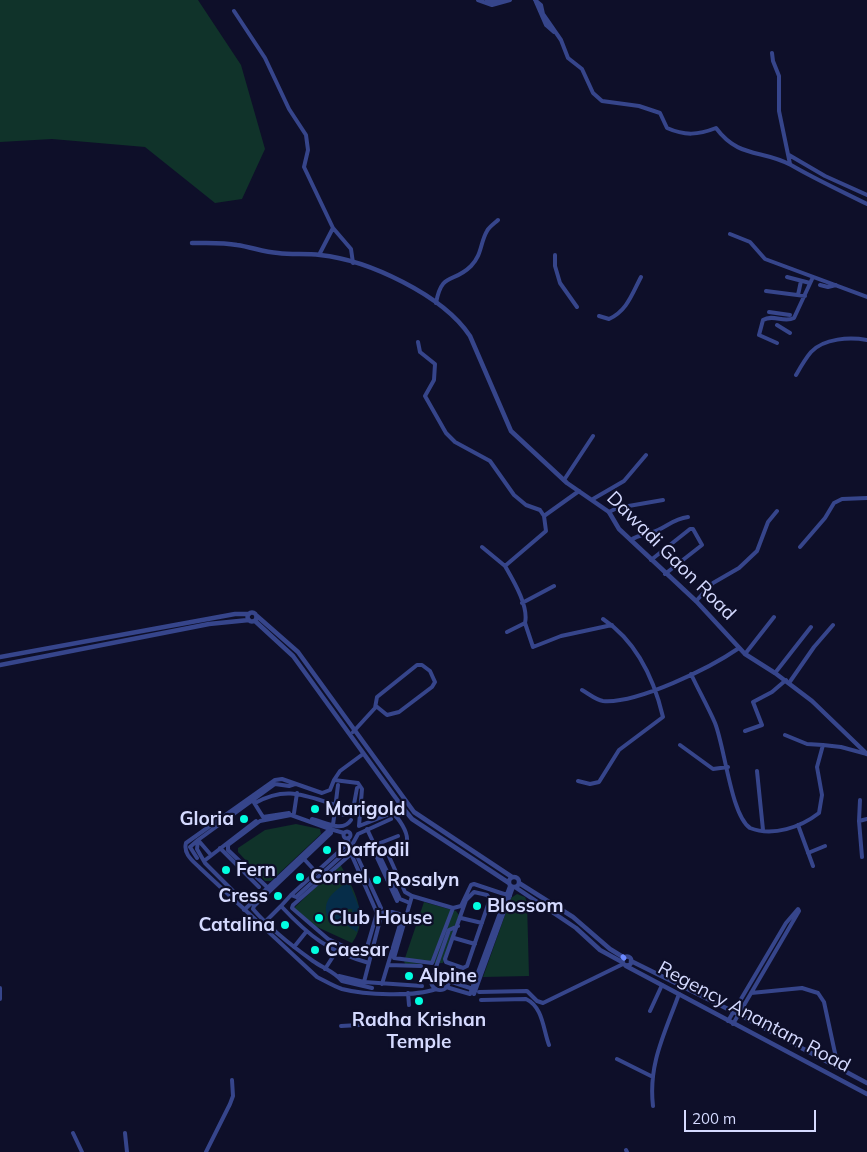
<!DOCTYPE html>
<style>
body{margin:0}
#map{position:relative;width:867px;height:1152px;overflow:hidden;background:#0e0f29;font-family:Mulish,sans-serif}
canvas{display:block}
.scale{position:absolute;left:684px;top:1110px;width:132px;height:22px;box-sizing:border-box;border:2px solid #d5daff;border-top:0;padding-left:6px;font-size:15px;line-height:18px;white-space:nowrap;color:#d5daff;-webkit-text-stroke:4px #0e0f29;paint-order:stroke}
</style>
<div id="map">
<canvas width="867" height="1152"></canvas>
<div class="scale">200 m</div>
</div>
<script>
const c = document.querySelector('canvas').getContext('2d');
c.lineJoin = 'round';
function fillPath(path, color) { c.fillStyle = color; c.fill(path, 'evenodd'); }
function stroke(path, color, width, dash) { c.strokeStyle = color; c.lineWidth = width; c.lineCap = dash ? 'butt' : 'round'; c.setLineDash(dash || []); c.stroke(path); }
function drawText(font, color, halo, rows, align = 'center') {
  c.font = font + ' Mulish,sans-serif'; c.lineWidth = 4.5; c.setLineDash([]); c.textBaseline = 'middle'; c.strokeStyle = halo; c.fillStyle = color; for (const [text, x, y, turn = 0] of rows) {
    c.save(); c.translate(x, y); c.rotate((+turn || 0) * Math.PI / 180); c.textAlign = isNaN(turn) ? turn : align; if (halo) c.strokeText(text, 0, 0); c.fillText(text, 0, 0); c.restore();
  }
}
fillPath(new Path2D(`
 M 0,0 L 198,0 L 241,65 L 265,149 L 242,199 L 215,203 L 145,147 L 52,139 L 0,142 Z
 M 296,824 L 320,829 L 321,834 L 271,881 L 265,881 L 238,852 L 238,848 L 265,830 Z
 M 340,864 C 353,887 371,918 352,943 L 315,926 L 294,908 Z
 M 517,894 L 525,897 L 527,902 L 529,976 L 483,977 L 511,898 Z
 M 424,902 L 456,911 L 459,915 L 443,963 L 405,964 L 404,961 Z`), '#10332a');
fillPath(new Path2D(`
 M 348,881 L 361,912 L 357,932 L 345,924 L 347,919 L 353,917 L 352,909 L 344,909 L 342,923 L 327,916 C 322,898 336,891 348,881 Z`), '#062d49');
stroke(new Path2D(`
 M 478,0 L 492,5 L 510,0
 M 487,0 L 497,2 L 501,0
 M 535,0 L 541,5 L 543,14 L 561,40 L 568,58 L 582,69 L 593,93 L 602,101 L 639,106 L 660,113 L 667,128 C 685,136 698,135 716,128 C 739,159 762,149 791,165 C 815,179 841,191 867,204
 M 536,2 L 546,25 L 554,32
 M 234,11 L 265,58 L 289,109 L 306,135 L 308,150 L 304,167 L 333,228 L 351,249 L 353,263
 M 772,53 L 773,61 L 779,76 L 779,111 L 790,164
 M 789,155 L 825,176 L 867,195
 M 730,234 L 750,242 L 765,259 L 867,297
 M 319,255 L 333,228
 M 555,255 L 555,266 L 560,283 L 577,307
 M 787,277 L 810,283
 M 820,285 L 828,287 L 836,285
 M 766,291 L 805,296
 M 798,295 L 801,281
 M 436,303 C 442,271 453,284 471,266 C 482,255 480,243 487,231 C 489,227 495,223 498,220
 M 769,312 L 790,315
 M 599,316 L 609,319 C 627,311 632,294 641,277
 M 777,325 L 790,333
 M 418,342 L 420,352 L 435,364 L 434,380 L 425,396 L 446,433 L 455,442 L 490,461 L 514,495 L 526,505 L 540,510 L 544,516
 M 777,343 L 759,335 L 763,320 C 773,314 784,323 794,318 L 813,277
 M 796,375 C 800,368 805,359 811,352 C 824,338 850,337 867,340
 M 564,480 L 593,436
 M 593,499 L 624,481 L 646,455
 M 609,512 L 617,508 L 663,500
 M 631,540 C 639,534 648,535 658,530 C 669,525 674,519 688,517
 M 482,547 L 505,566
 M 800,547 L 825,518 L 834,503 L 842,499 L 867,498
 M 651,560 L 690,529 L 693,529 L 702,545 L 665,574
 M 696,601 L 713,583 L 739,568 L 757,551 L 768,522 L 777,511
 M 522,603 L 554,586
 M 525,623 L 533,647 L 561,636 L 612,625
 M 507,632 L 525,623 C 529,606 513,580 505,566 L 546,531 L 544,516 L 579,491
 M 745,654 L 774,617
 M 775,673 L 811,627
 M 691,674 C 699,691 708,707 715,723 C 725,748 731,815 750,828 C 773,837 801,827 819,813 L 822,795 L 817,767 L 823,745 L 841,747 L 867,754
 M 789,683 L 814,647 L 833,625
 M 582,690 C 589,694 596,700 603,701 C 637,704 710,668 739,648
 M 745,731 L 762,725 L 753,702 L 772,692 L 786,680
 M 353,732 L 375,708 L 377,697 L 417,665 L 422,665 L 430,671 L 435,682 L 432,687 L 399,712 L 387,715 L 376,706
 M 785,735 L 807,744 L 823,745
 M 680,745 L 713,769 L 728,767
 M 757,771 L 763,830
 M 334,780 L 340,771 L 363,754
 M 578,781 L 590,784 L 599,782 L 619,750 L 663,717 C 654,679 636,641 603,619
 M 253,801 L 263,817 L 289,813
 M 255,803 C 286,786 303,795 336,805
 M 294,813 L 297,793
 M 392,813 L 405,801
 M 334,814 L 352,815 L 357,788
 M 312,819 C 324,822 343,833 351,820
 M 859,821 L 860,800
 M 333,825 L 338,785
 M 798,825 L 813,866
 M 367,829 L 400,899 L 410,903
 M343.5 835a3.5 3.5 0 1 1 7 0a3.5 3.5 0 1 1-7 0Z
 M 331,833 L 254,906 L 253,909 C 270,929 292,946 313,961 C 323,968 335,972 342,981 L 372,988
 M 348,838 L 349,849 L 377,913 L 392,912 L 406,916
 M 375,845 L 398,836
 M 344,847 L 291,895 L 281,906 C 309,936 329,952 369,963
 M 375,847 L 374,851 L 397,901
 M 220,848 L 259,887
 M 808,853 L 825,846
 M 351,854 L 293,905 L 292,908 L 328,939 L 363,955 L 365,954 L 377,913
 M 862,857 L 859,821 L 867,819
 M 197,858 L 190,847 L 198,840 L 211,855
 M 304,859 L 316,872
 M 204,861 L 256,821
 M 267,887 L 228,850 L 228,845 L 260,821 L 291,815 L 330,829
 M 474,892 L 487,895 L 490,899 L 467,966 L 463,968 L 446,962 L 445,959 L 466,900 Z
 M 291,895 L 296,897 L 349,849
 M 412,896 L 394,958 L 432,963 L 453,908 L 461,906 L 471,885 L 474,884 L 510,896
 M 244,902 L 205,863 L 197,849 L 198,840 L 275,784 L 289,786 L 295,784
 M 381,908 L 352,845 L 358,834 L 391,819
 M 244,910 L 330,829 L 344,833
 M 461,918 L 482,923
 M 380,920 L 364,982 L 422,986
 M 266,921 L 281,906
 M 454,938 L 475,944
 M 294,947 L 306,932
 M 388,965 L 421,966
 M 436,967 L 449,930 L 458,926
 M 325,969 L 336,952
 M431 981a9 9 0 1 1 18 0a9 9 0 1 1-18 0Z
 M 339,976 L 364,982
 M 449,981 L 473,989
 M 382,984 L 401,921
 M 446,987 L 470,994
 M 0,988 L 0,999
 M 436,989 C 414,997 365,995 342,989 C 333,986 325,981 317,977 L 200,868 C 193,861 183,854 186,843 L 275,780 L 282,779 L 322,793 L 330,790 L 334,780 L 358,783 L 362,789 L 359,826 L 392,813 C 399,818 408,832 407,841 L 387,852 L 405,892 L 412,896 L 453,908
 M 479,992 L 527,991 L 537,1001 L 543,1003 L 623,964
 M 408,993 L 409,1005
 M 751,993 L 802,988 L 818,993 L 824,1002 L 838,1067
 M 470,994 L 510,886
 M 474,994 L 513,887
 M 481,1000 L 526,999 C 543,1007 543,1029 549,1045
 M 650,1011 L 662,985
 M 728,1021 L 786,923 L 798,909 L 799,911 L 733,1024
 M 341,1026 L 395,1023
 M 617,1059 L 653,1077
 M 653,1106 C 648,1064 665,1033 679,994
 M 73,1133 L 82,1152
 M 125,1133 L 127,1152
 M 626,1150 L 627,1152
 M 206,1152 L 230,1104 L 233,1096 L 232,1080`), '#36458b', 4);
stroke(new Path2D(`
 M 192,243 C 206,243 222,242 237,245 C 251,247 264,252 278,253 C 292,255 306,253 320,255 C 368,260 443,295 470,336 L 511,431 L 567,483 L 609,512 L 619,529 L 696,601 L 745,654 L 775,673 L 812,701 L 867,754
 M247.5 617a4.5 4.5 0 1 1 9 0a4.5 4.5 0 1 1-9 0Z
 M 257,616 L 298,652 L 414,812 L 512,877
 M 255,621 L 293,656 L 403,808 L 412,819 L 509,883
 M 0,657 L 235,614 L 249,614
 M 0,665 L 209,624 L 249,620
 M509 882a5 5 0 1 1 10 0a5 5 0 1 1-10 0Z
 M 519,883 L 573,917 L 610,949 L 623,957
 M 515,887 L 576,928 L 600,950 L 622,962
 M622.5 961a4.5 4.5 0 1 1 9 0a4.5 4.5 0 1 1-9 0Z
 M 631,961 L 738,1014 L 867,1083
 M 626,966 L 867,1094`), '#36458b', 4.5);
stroke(new Path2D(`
 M 623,957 L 624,958`), '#6c89ff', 5);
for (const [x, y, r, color] of [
 [315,809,5,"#01ffe1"],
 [244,819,5,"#01ffe1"],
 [327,850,5,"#01ffe1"],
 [226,870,5,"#01ffe1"],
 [300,877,5,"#01ffe1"],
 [377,880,5,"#01ffe1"],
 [278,896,5,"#01ffe1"],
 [477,906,5,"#01ffe1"],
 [319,918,5,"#01ffe1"],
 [285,925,5,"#01ffe1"],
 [315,950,5,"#01ffe1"],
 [409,976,5,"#01ffe1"],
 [419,1001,5,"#01ffe1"]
]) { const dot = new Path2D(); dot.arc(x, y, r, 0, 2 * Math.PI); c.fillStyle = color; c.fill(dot); stroke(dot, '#0e0f29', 2); }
drawText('19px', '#d5daff', '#0e0f29', [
 ["Dawadi Gaon Road",671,556,45],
 ["Regency Anantam Road",754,1017,28]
]);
drawText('bold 19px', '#d5daff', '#0e0f29', [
 ["Marigold",325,809],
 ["Gloria",234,819,"right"],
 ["Daffodil",337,850],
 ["Fern",236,870],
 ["Cornel",310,877],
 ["Rosalyn",387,880],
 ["Cress",268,896,"right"],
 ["Blossom",487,906],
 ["Club House",329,918],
 ["Catalina",275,925,"right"],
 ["Caesar",325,950],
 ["Alpine",419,976],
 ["Radha Krishan",419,1020,"center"],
 ["Temple",419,1042,"center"]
], 'left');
</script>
